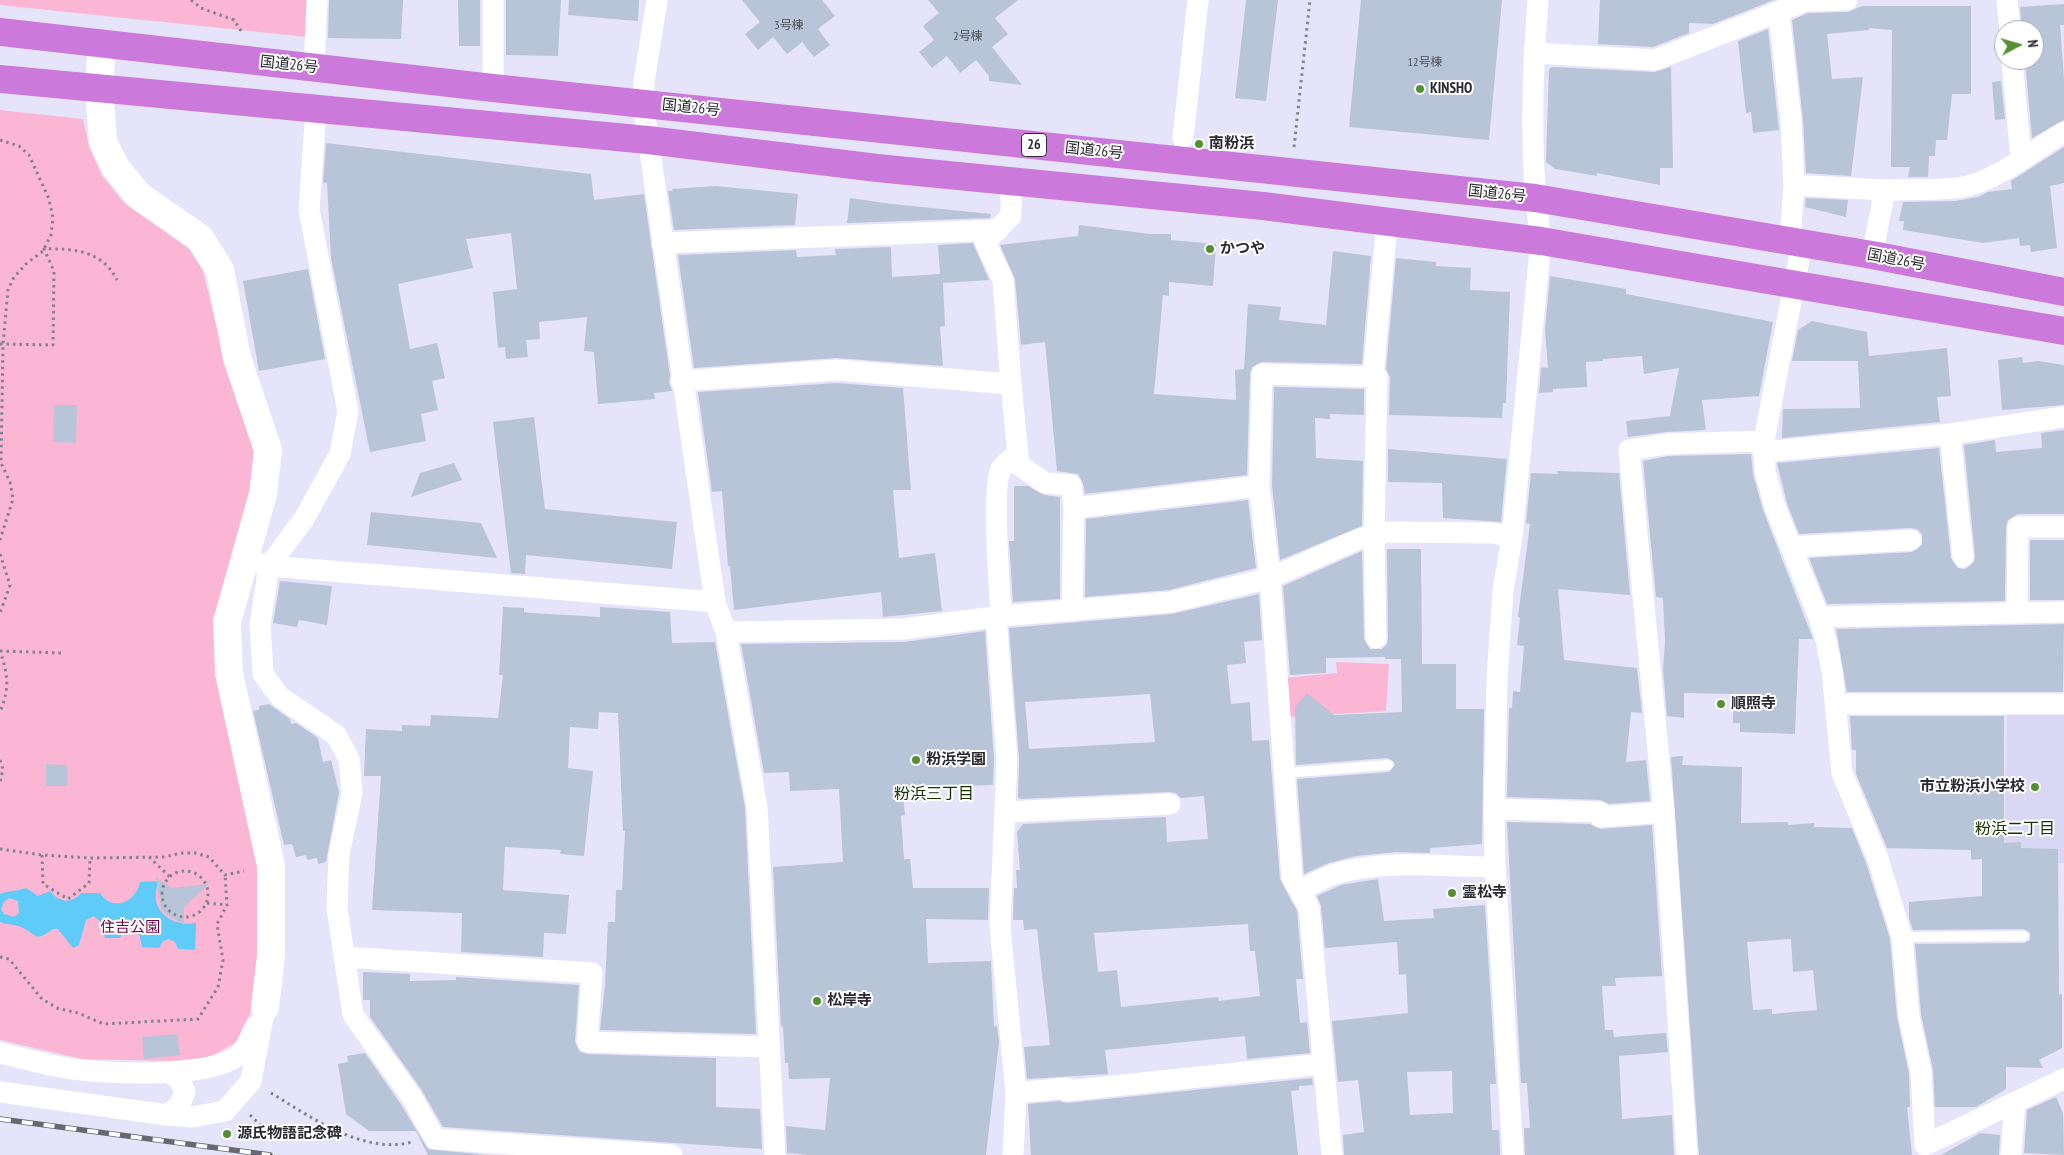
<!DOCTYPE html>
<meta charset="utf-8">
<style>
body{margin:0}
#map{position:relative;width:2064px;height:1155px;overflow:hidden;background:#e6e4fa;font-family:"PT Sans Narrow",sans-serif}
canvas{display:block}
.north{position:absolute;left:1994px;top:20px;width:50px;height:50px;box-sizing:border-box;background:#fff;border:1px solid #aaaaad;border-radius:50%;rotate:84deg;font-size:14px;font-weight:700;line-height:20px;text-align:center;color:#2b2a32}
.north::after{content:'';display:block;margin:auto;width:18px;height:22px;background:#54902f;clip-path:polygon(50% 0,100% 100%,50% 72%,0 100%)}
</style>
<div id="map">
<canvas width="2064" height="1155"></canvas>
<div class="north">N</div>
</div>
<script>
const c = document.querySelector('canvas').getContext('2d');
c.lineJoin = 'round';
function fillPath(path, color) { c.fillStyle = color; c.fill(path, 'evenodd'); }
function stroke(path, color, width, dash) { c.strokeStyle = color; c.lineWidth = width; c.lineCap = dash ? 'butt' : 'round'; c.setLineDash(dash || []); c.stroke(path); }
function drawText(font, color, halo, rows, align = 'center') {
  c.font = font + ' "PT Sans Narrow","Noto Sans JP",sans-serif'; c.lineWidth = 4; c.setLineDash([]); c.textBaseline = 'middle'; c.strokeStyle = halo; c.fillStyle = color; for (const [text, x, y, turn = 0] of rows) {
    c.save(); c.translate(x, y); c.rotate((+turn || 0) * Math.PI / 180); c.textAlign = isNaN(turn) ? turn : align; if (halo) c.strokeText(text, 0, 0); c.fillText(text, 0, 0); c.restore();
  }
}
fillPath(new Path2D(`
 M 2007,712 L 2064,712 L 2064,863 L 2004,865 Z`), '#dad7f4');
fillPath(new Path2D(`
 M 0,0 L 309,0 L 307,37 L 0,5 Z
 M 0,110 L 83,119 L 89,146 L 101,174 L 123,202 L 189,249 L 203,271 L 225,362 L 255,451 L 253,493 L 215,618 L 258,853 L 260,957 L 250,1014 L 236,1042 L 210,1057 L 170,1061 L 82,1059 L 0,1040 Z
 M 1336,662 L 1389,664 L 1386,711 L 1288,717 L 1284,678 L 1337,673 Z`), '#fbb6d3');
fillPath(new Path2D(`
 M 159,881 C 147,908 170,928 196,923 L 195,950 L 178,949 L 175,942 L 169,939 L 163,941 L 159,948 L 142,947 L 138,928 L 132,924 L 124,928 L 120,938 L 105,938 L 102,923 L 94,916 L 86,920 L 79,945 L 73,948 L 58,929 L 53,929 C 33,943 39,935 21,927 C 14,924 7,925 0,922 L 0,894 C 8,890 17,892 26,888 L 38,896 L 50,891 C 59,903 72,904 81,893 L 100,893 C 112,912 136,903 140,882 ZM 9,898 L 18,901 L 19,913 L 14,917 L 4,914 L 1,909 L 4,902 Z`), '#5ecbf8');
fillPath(new Path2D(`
 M 329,0 L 403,0 L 401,39 L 328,38 Z
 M 458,0 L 480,0 L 480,46 L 459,46 Z
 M 506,0 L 561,0 L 558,56 L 506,55 Z
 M 569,0 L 639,0 L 638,21 L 568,15 Z
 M 742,0 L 822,0 L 835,16 L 818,29 L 830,45 L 814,57 L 802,42 L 787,54 L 773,37 L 758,50 L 745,34 L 760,22 Z
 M 928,0 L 1018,0 L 995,18 L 1008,34 L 992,47 L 1022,85 L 989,81 L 989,76 L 976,60 L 960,73 L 947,56 L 932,68 L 919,52 L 934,40 L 923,26 L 939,13 Z
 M 1246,0 L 1278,0 L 1266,101 L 1235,98 Z
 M 1361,0 L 1502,0 L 1489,140 L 1349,127 Z
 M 1600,0 L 1774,0 L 1713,24 L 1689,23 L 1689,33 L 1653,47 L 1598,44 Z
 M 2064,4 L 2064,25 L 2060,25 L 2064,79 L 2064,120 L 2032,138 L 2025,60 L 2034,60 L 2034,30 L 2022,30 L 2020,7 Z
 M 1862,6 L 1971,6 L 1971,94 L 1952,94 L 1947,140 L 1936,140 L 1935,156 L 1929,156 L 1928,177 L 1908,177 L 1910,167 L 1891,167 L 1892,30 L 1869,28 L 1869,30 L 1827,34 L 1832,79 L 1863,77 L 1851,176 L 1806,173 L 1803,120 L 1792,20 L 1808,13 L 1848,12 Z
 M 1768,29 L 1779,130 L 1753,133 L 1751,112 L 1746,113 L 1738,41 Z
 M 1552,67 L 1654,72 L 1671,67 L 1673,168 L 1660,168 L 1660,185 L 1597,173 L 1597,176 L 1555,169 L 1546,162 L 1549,69 Z
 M 2001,81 L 2005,119 L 1995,120 L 1992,82 Z
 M 326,143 L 591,174 L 594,200 L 644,194 L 670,376 L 669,382 L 672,391 L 654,393 L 655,399 L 598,404 L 594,352 L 584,351 L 587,317 L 539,322 L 540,339 L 526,340 L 528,357 L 506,359 L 505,347 L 498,348 L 493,292 L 517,289 L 511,233 L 466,239 L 473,268 L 398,284 L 410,349 L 437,343 L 445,378 L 432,381 L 438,410 L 421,414 L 426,441 L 370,452 L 331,258 L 327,183 L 323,183 Z
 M 2064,147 L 2064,183 L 2050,186 L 2057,248 L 2031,252 L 2030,245 L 2020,246 L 2019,238 L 1983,243 L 1903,230 L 1904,221 L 1899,221 L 1903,202 L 1955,201 L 1978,197 L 1988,192 L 2012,189 L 2011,181 Z
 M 716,186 L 798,194 L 795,225 L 674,230 L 668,191 L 673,191 L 672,189 Z
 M 850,198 L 892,204 L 991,214 L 990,218 L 847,223 Z
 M 1806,198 L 1848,200 L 1846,217 L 1805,207 Z
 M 1079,225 L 1150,234 L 1171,234 L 1171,240 L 1216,244 L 1213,286 L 1169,282 L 1169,296 L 1163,295 L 1154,394 L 1236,400 L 1235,370 L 1244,369 L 1248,304 L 1281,307 L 1279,320 L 1326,325 L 1333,251 L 1371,256 L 1362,364 L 1262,362 L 1252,367 L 1250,374 L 1247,475 L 1085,494 L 1083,483 L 1078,474 L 1057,471 L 1045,342 L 1021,345 L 1015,279 L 1000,245 L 1078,236 Z
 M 973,243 L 989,280 L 943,283 L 945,326 L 940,327 L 943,366 L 836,358 L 694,368 L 678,255 L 796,250 L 797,257 L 836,255 L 835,249 L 891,247 L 892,277 L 940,274 L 938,245 Z
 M 1396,258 L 1436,262 L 1436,266 L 1471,268 L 1470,290 L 1510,292 L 1506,403 L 1503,403 L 1502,418 L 1389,415 L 1390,377 L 1386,369 Z
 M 308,269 L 325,359 L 259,371 L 243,281 Z
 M 1550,276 L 1626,289 L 1626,294 L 1773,322 L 1759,396 L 1702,400 L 1706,430 L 1667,432 L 1628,437 L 1626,421 L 1670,416 L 1679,368 L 1644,374 L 1642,356 L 1603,359 L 1603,361 L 1586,362 L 1587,387 L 1553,389 L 1553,392 L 1539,393 L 1541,367 L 1548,368 L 1545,330 Z
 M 1812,321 L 1867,332 L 1869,356 L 1947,348 L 1951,396 L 1937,397 L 1940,422 L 1782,438 L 1783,409 L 1860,408 L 1858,361 L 1792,361 L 1798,330 Z
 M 2022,357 L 2023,363 L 2038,361 L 2064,365 L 2064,405 L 2002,410 L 1998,360 Z
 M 837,383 L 903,388 L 911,490 L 893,490 L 899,558 L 935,553 L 942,611 L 883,617 L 881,592 L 734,610 L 730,566 L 728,566 L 722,491 L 712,492 L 698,392 Z
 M 1274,387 L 1364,389 L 1364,415 L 1330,414 L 1330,419 L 1315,418 L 1316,458 L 1363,461 L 1362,526 L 1280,560 L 1272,485 Z
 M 54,405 L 77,405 L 76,443 L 53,442 Z
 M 534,417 L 545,509 L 677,522 L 672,569 L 526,555 L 525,574 L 511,573 L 493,422 Z
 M 2064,430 L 2064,514 L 2018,514 L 2008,520 L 2006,527 L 2005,601 L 1827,604 L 1809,558 L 1912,552 L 1922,545 L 1922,534 L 1917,529 L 1910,528 L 1799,534 L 1787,503 L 1777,463 L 1939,448 L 1951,558 L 1958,568 L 1965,569 L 1974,562 L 1975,556 L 1964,445 L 1995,440 L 1996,452 L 2042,448 L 2041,433 Z
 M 1388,449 L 1507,459 L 1501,522 L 1443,518 L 1442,483 L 1388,482 Z
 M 1751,454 L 1753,474 L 1763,510 L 1813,639 L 1799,639 L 1795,734 L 1740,732 L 1740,723 L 1733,723 L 1734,694 L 1684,693 L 1684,718 L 1667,716 L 1663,670 L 1665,641 L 1663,598 L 1656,597 L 1643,461 L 1668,456 Z
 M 454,463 L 462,480 L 411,497 L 420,473 Z
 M 1557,471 L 1619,473 L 1630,595 L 1558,589 L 1564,660 L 1637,668 L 1642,713 L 1631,712 L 1626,762 L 1646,760 L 1650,801 L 1609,804 L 1600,800 L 1507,797 L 1509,708 L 1512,708 L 1513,691 L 1520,692 L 1524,646 L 1517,645 L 1520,618 L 1518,617 L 1530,524 L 1526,523 L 1531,473 L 1558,474 Z
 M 1014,486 L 1028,486 L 1044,495 L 1060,497 L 1060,599 L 1013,602 L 1009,541 L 1014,541 Z
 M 1248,500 L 1256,568 L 1169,590 L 1085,597 L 1086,519 Z
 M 371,512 L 481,523 L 497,558 L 367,545 Z
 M 2030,540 L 2064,540 L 2064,600 L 2030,600 Z
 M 1387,549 L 1421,549 L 1422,664 L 1456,664 L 1456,709 L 1484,709 L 1482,844 L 1430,848 L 1430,853 L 1396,852 L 1356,856 L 1329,863 L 1304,874 L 1297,779 L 1389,772 L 1395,765 L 1393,761 L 1387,758 L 1296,765 L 1295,707 L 1307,693 L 1334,715 L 1402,712 L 1401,659 L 1385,659 L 1385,657 L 1326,658 L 1326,673 L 1290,675 L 1283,586 L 1362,551 L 1364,639 L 1370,649 L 1382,649 L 1387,644 L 1388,638 Z
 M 280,581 L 332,586 L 327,625 L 299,620 L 297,627 L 273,623 Z
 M 1259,594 L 1262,640 L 1244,642 L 1246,663 L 1227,665 L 1231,704 L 1250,702 L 1252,741 L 1269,740 L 1280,879 L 1297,911 L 1303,979 L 1296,979 L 1300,1023 L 1307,1022 L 1310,1053 L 1247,1059 L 1245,1036 L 1105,1050 L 1108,1074 L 1027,1079 L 1024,1047 L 1050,1045 L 1037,929 L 1024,930 L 1023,920 L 1013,920 L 1014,888 L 1017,888 L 1016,870 L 1020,870 L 1017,832 L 1023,824 L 1166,817 L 1167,842 L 1208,839 L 1204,796 L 1181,798 L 1176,793 L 1169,792 L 1020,799 L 1018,797 L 1019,759 L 1009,628 L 1172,614 ZM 1150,694 L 1155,742 L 1029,749 L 1025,702 ZM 1248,924 L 1250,951 L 1255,951 L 1260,996 L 1219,1001 L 1218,997 L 1121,1007 L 1117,970 L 1098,972 L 1094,933 Z
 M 503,607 L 524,608 L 524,612 L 532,613 L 600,617 L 600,607 L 670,612 L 672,643 L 715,642 L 745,808 L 756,1034 L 600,1030 L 605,985 L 608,922 L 615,922 L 616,890 L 622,890 L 625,831 L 623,831 L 618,713 L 599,712 L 598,729 L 570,727 L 568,768 L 593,771 L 584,856 L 560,854 L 561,850 L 505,847 L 503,890 L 569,895 L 566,934 L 544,933 L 543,957 L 461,952 L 462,913 L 372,910 L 381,776 L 364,776 L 366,729 L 402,731 L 402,725 L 430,726 L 431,715 L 498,718 L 503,675 L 499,675 Z
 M 2064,624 L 2063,692 L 1847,692 L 1836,629 Z
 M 985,631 L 994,760 L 993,785 L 902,788 L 905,815 L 901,816 L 904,859 L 910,859 L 913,888 L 989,888 L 988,920 L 926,919 L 928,963 L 991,961 L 994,1026 L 997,1026 L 999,1042 L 986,1155 L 809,1155 L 787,1153 L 786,1126 L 825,1130 L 830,1078 L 789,1079 L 788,1063 L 785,1063 L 783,1026 L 781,1027 L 773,867 L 843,862 L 839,789 L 790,791 L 789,772 L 764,773 L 741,644 L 904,642 Z
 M 269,704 L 290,719 L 291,724 L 296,723 L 318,738 L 323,762 L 331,760 L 339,792 L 326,862 L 318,864 L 317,858 L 307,860 L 306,855 L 296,857 L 292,844 L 284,845 L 253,711 L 259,710 L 259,706 Z
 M 1850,716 L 2004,716 L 2004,843 L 2021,842 L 2021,848 L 2058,849 L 2059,994 L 2062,994 L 2062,1048 L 2039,1060 L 2043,1068 L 2006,1067 L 2006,1089 L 1976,1107 L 1935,1107 L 1933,1070 L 1921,1014 L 1915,944 L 2024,943 L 2030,940 L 2030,933 L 2024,929 L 1913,930 L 1909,918 L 1909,902 L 1982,896 L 1982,859 L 1971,860 L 1971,850 L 1887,848 L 1856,774 L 1856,750 L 1852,750 Z
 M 1683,756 L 1682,765 L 1742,767 L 1741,823 L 1788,822 L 1788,825 L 1814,823 L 1814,827 L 1852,828 L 1866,863 L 1890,939 L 1897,1017 L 1909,1074 L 1910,1107 L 1907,1107 L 1912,1155 L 1699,1155 L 1671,757 ZM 1791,939 L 1793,972 L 1813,970 L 1817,1010 L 1772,1014 L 1772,1009 L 1753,1010 L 1747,942 Z
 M 46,764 L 67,765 L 67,786 L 46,786 Z
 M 1507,822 L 1590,824 L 1601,829 L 1652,825 L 1662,976 L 1615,978 L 1616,986 L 1602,986 L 1605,1030 L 1613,1030 L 1614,1037 L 1666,1033 L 1668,1052 L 1619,1056 L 1622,1119 L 1672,1115 L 1674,1155 L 1525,1155 L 1524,1128 L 1530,1128 L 1527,1083 L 1521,1083 Z
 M 156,878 L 172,888 L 209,884 L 184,907 L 184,925 L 166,914 L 161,908 Z
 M 1378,879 L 1384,921 L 1434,918 L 1433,909 L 1485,905 L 1496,1084 L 1490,1084 L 1492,1130 L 1499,1130 L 1500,1155 L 1344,1155 L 1343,1135 L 1364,1132 L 1358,1080 L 1338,1082 L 1332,1021 L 1408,1013 L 1406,974 L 1399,975 L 1397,942 L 1325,948 L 1321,906 L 1317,896 L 1341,885 ZM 1452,1071 L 1453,1113 L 1410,1115 L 1407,1072 Z
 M 363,972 L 410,974 L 410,981 L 456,980 L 456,977 L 579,985 L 575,1041 L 580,1052 L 587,1054 L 716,1058 L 716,1107 L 760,1109 L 762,1149 L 443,1127 L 421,1089 L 370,1017 L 370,1000 L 363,1000 Z
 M 177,1034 L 180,1055 L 144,1059 L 142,1037 Z
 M 365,1053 L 400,1103 L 428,1149 L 486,1155 L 428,1155 L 416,1131 L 369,1131 L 346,1114 L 338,1064 L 348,1062 L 347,1056 Z
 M 1312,1078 L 1313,1085 L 1299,1086 L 1299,1090 L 1291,1091 L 1298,1155 L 1031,1155 L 1028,1104 L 1059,1101 L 1067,1103 Z
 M 2056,1097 L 2063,1113 L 2064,1155 L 2024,1153 L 2027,1110 Z
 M 1980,1133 L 2000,1135 L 1999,1155 L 1941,1155 Z`), '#b8c4d7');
stroke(new Path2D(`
 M 191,0 L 201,8 L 234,20 L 243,34
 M 0,140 L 19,146 L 29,155 L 49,199 L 53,218 L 51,235 L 43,251 L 26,264 L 14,277 L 8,290 L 3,344 L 1,463 L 10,482 L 13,499 L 0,540
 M 1294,147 L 1310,0
 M 0,344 L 53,345 L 54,271 L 44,249 C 73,248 103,251 117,280
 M 0,554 L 10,585 L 0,613
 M 0,650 C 8,676 10,687 0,712
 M 0,651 L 62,653
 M 0,760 L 3,769 L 0,782
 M 0,849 L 42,855 L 90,858 L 165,857 L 181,853 L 195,853 L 209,857 L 225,875 L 244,871
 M 42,855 L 43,884 L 68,899 L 89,883 L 90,858
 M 149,857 L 170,877
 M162 894a23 23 0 1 1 46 0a23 23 0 1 1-46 0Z
 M 207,903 L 227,905
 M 0,957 L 9,959 L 42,999 L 57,1008 L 78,1013 L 104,1024 L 198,1019 L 218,987 L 223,960 L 217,924 L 227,905 L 225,875
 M 271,1093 C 311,1117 363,1155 412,1142
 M 250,1115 L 272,1136`), '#848291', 3, [2.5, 4]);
stroke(new Path2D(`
 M 1284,773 L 1388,765
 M 1902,937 L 2024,936`), '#fff', 10);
stroke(new Path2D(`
 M 493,0 L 493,88
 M 657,0 L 644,82 L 643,103 L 715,602 L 726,632 L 757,807 L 775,1155
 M 2007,0 L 2010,30
 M 1779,14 L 1791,121 L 1794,185 L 1885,190
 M 1534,53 L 1655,60 L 1806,1 L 1847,0
 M 2012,60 L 2021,159
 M 314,68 L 317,0
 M 316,110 L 309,210 L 348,411 L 340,454 L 304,519 L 269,566 L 260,625 L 263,674 L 280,697 L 336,735 L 349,759 L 352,793 L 339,854 L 337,908 L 353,1015 L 411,1096 L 435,1139 L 672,1155
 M 1183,138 L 1198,0
 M 1787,241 L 1791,227 L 1794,185
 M 662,243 L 998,230
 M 1802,244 L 1764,441 L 1765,471 L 1775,507 L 1819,617 L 1826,640 L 1832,671 L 1842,773 L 1878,859 L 1902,937 L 1909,1016 L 1921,1072 L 1925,1145
 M 1872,255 L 1885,190 C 1911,189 1938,191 1963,187 C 1996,181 2035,150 2064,132
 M 681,381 L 837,370 L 1011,384 L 1019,465 L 1045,483 L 1071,485 L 1074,508 L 1072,611
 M 1011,384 L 1003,280 L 985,242 L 1011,216 L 1011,182
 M 1950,434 L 1963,557
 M 1763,452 L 1950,434 L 2064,417
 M 1074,508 L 1259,486
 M 1791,547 L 1911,540
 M 259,563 L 269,566 L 715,602
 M 2017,613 L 2018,527 L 2064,527
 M 1001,616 C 1000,591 991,487 1001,469 C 1005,463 1013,458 1018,453
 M 996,617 L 1007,760 L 1000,927 L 1016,1093 L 1013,1155
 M 1819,617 L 2064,612
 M 726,632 L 904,629 L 1001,616 L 1171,602 L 1270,578 L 1359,539 L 1388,532 L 1493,533 L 1512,537
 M 1376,638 L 1374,535 L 1377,377 L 1373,377 L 1387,222
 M 1836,704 L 2064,704
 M 1494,809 L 1600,812 L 1600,817 L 1664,812
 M 1006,812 L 1170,804
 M 1300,891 C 1312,884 1325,877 1338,873 C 1389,859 1443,867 1495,867
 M 344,957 L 592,973 L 587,1042 L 769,1047
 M 0,1053 C 20,1058 40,1063 60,1067 C 97,1074 218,1081 243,1051 C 248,1045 251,1034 255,1027
 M 0,1092 L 167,1115 L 192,1117 L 225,1111 L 251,1081 L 265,1007
 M 1016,1093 L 1066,1088 L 1066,1091 L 1322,1064
 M 167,1115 L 179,1106 L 185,1092 L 179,1079 L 168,1072
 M 1925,1145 L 2064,1079
 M 1332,1155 L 1309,907 L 1292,878 L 1270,578 L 1259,486 L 1262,374 L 1373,377
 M 1513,1155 L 1495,867 L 1494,809 L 1497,679 L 1503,591 L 1512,537 L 1541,241 C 1529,162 1532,79 1538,0
 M 1687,1155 L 1664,812 L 1629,450 L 1667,444 L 1764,441
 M 2011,1155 L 2015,1102`), '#fff', 21);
stroke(new Path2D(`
 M 102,45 L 99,89 L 103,142 L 116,168 L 139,196 L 200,238 L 220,270 L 237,358 L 268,450 L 263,494 L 227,622 L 229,673 L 271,866 L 271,956 L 265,1007`), '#fff', 28);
stroke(new Path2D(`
 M 0,32 L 493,88 L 1535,198 L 1872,255 L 2064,292
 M 0,79 L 648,140 L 877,168 L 1263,206 L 1541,241 L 2064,331`), '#cc79dc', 28);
const rail = new Path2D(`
 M 0,1119 L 270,1155`);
stroke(rail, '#686773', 5.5);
stroke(rail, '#fff', 4, [11]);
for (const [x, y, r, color] of [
 [1420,89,5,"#54902f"],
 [1199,144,5,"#54902f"],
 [1210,249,5,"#54902f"],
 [1721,704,5,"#54902f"],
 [916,760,5,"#54902f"],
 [2035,787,5,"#54902f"],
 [1452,893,5,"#54902f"],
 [817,1001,5,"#54902f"],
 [227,1134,5,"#54902f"]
]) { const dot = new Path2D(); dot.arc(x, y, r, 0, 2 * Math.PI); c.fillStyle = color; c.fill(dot); stroke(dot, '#fff', 2); }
drawText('12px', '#4e505b', null, [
 ["3号棟",789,26],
 ["2号棟",968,37],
 ["12号棟",1425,63]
]);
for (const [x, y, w] of [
 [1034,145,25]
]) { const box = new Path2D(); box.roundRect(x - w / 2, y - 11.5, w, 23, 4); c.fillStyle = '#fff'; c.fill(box); stroke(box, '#2b2a32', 1); }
drawText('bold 14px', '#2b2a32', null, [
 ["26",1034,145]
]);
drawText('15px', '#2b2a32', '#fff', [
 ["国道26号",289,65,6],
 ["国道26号",691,108,6],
 ["国道26号",1094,151,6],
 ["国道26号",1497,194,6],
 ["国道26号",1896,260,11]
]);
drawText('bold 15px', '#2b2a32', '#fff', [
 ["KINSHO",1430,89],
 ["南粉浜",1209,144],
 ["かつや",1220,249],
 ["順照寺",1731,704],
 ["粉浜学園",926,760],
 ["市立粉浜小学校",2025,787,"right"],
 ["霊松寺",1462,893],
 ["松岸寺",827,1001],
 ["源氏物語記念碑",237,1134]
], 'left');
drawText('15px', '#700245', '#fff', [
 ["住吉公園",130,928]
]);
drawText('16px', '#173404', '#fff', [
 ["粉浜三丁目",934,794],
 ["粉浜二丁目",2015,829]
]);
</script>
